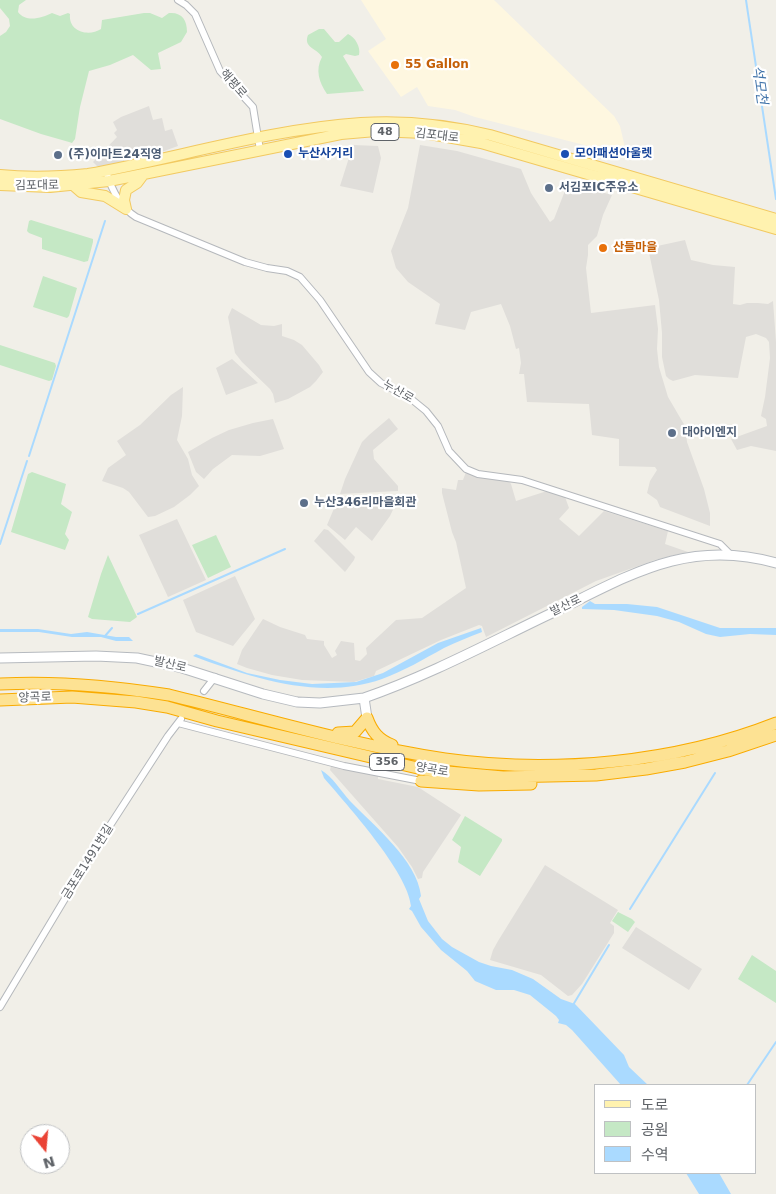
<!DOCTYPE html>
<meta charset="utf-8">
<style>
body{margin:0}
#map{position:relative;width:776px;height:1194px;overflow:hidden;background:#f1efe8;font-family:"DejaVu Sans","Noto Sans KR",sans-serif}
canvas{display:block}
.legend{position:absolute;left:594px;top:1084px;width:162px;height:90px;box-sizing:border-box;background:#fff;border:1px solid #bfc1c3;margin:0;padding:6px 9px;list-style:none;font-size:15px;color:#5f6368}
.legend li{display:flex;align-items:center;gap:10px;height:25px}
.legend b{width:25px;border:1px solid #bfc1c3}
.north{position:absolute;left:20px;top:1124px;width:50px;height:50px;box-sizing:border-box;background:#fff;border:1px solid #bfc1c3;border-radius:50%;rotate:163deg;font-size:14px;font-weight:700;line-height:20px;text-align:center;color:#5f6368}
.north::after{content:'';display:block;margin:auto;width:18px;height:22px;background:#ea4335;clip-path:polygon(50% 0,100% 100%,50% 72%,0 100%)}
</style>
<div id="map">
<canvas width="776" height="1194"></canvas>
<ul class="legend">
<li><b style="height:6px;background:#fff2af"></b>도로</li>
<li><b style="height:14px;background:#c5e8c5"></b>공원</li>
<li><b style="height:14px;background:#aadaff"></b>수역</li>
</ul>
<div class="north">N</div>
</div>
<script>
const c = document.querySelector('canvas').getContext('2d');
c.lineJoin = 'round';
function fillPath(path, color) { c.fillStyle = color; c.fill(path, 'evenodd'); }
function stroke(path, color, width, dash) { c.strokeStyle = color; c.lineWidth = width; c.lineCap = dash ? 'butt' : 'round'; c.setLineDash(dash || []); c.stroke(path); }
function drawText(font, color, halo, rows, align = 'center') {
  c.font = font + ' "DejaVu Sans","Noto Sans KR",sans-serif'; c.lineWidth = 4.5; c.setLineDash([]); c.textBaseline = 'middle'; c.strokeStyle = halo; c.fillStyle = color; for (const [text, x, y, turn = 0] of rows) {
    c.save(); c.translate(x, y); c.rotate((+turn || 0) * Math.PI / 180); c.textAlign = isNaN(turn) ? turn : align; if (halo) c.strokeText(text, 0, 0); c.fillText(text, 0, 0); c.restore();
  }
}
fillPath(new Path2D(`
 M 361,0 L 494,0 L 614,116 L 620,126 L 627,156 L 475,117 L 455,110 L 428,106 L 417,87 L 401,97 L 368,51 L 386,39 Z`), '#fef7e0');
fillPath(new Path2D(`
 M 149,106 L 153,120 L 162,118 L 165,131 L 172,129 L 178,146 L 128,164 L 100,168 L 97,166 L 93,162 L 117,137 L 114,133 L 117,130 L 113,122 L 121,117 Z
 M 353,145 L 378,146 L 381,158 L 373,193 L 340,186 Z
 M 420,145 L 457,151 L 521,169 L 531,193 L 550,222 L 554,219 L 568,183 L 612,195 L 603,215 L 597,236 L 588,245 L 588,255 L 586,268 L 591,313 L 655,305 L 658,329 L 657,349 L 659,367 L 668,397 L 685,426 L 687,442 L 704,489 L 710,513 L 710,526 L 660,507 L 657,500 L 647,493 L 650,481 L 657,470 L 655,467 L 619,466 L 619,439 L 592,435 L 589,404 L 527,402 L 524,374 L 519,374 L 521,363 L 519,348 L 516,349 L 510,326 L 501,304 L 471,312 L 465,330 L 435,324 L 440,304 L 408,282 L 396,268 L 391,251 L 408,208 Z
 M 685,240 L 691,260 L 713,265 L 735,267 L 733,304 L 740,305 L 747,303 L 758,303 L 768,304 L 773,301 L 776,342 L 776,451 L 751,446 L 737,450 L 731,439 L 767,426 L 766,419 L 761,416 L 765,397 L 770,358 L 769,342 L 766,338 L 756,334 L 746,337 L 738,378 L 695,375 L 673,381 L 669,379 L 666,376 L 662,357 L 662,333 L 659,300 L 648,248 Z
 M 232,308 L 261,325 L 274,326 L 282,324 L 282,336 L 294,340 L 302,345 L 319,365 L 323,372 L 316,381 L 310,387 L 288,399 L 275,403 L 273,394 L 270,389 L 242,362 L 235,353 L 228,317 Z
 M 232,359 L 258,383 L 226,395 L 216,368 Z
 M 183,387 L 182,416 L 177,440 L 188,459 L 192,475 L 199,486 L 190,495 L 174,507 L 155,516 L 148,517 L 129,492 L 123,488 L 102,481 L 108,468 L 126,455 L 117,441 L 140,425 L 171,395 Z
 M 389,418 L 398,429 L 373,450 L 374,459 L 398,486 L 398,491 L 340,494 L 345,479 L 362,442 L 369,435 Z
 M 273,419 L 284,449 L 260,456 L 232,455 L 213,469 L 204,479 L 196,472 L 188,452 L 212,438 L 229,430 L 253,423 Z
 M 466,472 L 484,478 L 508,480 L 511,484 L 516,501 L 547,491 L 565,497 L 569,508 L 559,519 L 579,536 L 604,511 L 668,531 L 665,544 L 688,552 L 655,560 L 596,581 L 486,637 L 482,626 L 479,625 L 441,640 L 376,671 L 374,676 L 354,682 L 302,680 L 272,675 L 247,668 L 237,664 L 242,650 L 263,619 L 280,627 L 305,635 L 307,639 L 324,641 L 324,645 L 332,658 L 337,655 L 335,651 L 341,641 L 354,643 L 355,660 L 360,661 L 367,654 L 366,648 L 396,620 L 422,618 L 466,588 L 456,542 L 452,532 L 442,493 L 442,488 L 456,490 L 458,480 L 463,480 Z
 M 388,495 L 400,495 L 390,516 L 372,541 L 356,527 L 345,540 L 327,525 L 338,499 Z
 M 177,519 L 206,580 L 168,597 L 139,535 Z
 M 324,529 L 328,530 L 355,557 L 354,560 L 345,572 L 314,541 Z
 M 235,576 L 255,619 L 233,646 L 196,632 L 183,600 Z
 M 331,766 L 378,775 L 378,779 L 418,787 L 461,815 L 423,872 L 422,878 L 418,879 L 412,867 L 398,847 L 330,770 Z
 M 545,865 L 618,910 L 610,923 L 614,926 L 614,933 L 582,984 L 572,995 L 568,996 L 541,975 L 490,960 L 493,950 L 498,941 Z
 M 636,927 L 702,969 L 689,990 L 622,948 Z`), '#e0deda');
fillPath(new Path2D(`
 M 0,0 L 26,0 L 19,5 L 18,12 C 26,23 42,18 52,13 L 60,16 L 68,13 L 70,14 C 68,32 89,37 101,29 L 102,20 L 144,13 L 150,13 L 162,18 L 169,13 C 182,12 187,20 187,32 L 181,42 L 158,53 L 161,69 L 151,70 L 133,55 L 110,65 L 89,71 L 80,107 L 75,139 L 72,143 L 69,142 L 41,134 L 0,119 L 0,36 L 6,32 L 10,26 L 9,19 L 0,8 Z
 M 319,29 L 324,29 L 335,42 L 339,42 L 348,34 C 355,37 361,47 359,55 L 355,56 L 346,54 L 343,56 L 364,91 L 327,94 C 319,82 315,70 322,57 C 317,48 303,48 308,35 Z
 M 31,220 L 93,239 L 93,242 L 88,261 L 84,262 L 42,249 L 42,238 L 29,233 L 27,231 L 29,221 Z
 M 43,276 L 77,288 L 69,316 L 67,318 L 33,307 Z
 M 0,345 L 55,363 L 56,366 L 52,380 L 49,381 L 0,365 Z
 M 32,472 L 66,484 L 61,504 L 72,512 L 65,534 L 69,540 L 65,550 L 11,532 L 28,474 Z
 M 216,535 L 231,567 L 208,578 L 192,545 Z
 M 108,555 L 137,617 L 130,622 L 92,619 L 88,617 L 101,574 Z
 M 465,816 L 502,839 L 502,841 L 480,876 L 459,863 L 458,862 L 461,847 L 452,840 Z
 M 618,912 L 632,919 L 635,922 L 628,932 L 612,921 Z
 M 752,955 L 776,971 L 776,1003 L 738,979 Z`), '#c5e8c5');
fillPath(new Path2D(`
 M 590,601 L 595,604 L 627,604 L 657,607 L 720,628 L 776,628 L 776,635 L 750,634 L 720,637 L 706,634 L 679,622 L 657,616 L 614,610 L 582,609 L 582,607 Z
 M 481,628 L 482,632 C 469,637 456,642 444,648 C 424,659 404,671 382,679 C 320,701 252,678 193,656 L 196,654 L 247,673 L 280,680 L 312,684 L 356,682 L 383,673 L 438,643 Z
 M 0,629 L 38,629 L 71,634 L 87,632 L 116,637 L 129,637 L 133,641 L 116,641 L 101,637 L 72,637 L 39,632 L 0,632 Z
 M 321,770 C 332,776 341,791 350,801 C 374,826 417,860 421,896 L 419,899 L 428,921 L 442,939 L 452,947 L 479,962 L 491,966 L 512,970 L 533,979 L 561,999 L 575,1004 L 624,1055 L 629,1067 L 648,1085 L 621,1085 L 572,1030 L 566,1025 L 558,1023 L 559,1020 L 556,1016 L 530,995 L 514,990 L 496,990 L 475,981 L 467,971 L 441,950 L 421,927 L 412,911 L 409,909 L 411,906 C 408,872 347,805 324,778 Z
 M 686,1173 L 719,1173 L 731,1194 L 699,1194 Z`), '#aadaff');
stroke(new Path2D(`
 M 746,0 L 776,199
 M 29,456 L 105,221
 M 0,544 L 27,461
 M 138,614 L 285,549
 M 105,636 L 112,628
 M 630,909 L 715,773
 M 573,1005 L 609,945
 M 747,1085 L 776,1042`), '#aadaff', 2);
const street = new Path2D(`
 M 178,0 L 186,5 L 195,14 L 220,71 L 253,107 L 260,150
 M 106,171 C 111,188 120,207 136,217 L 245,262 L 267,268 L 287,271 L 300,277 L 320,300 L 369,372 L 381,383 L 410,398 L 426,411 L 438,426 L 449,451 L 466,469 L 478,474 L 522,480 L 720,544 L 730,554
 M 204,691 L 215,677
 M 178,723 L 344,766 L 421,781
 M 0,1007 L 96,847 L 168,736 L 181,719`);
const secondary = new Path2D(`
 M 0,658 L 96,656 L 137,658 L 179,667 L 263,694 L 297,702 L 320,703 L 364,698 L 367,718
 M 364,698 C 430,675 491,642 554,612 C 630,575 688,538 776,563`);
const primary = new Path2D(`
 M 0,175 C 29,178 58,177 88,174 C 177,158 270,129 361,123 C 405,120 448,125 490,135 L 776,219
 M 0,185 L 50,187 L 109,181 L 341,134 L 376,131 L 424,133 L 481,143 L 776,229
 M 73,185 L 81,192 L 105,196 L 126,209
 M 126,209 L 124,200 L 126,190 L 137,183 L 143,175`);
const highway = new Path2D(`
 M 0,684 C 56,681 113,686 169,695 C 260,717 351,745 445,759 C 552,774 675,763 776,723
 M 0,700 L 72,697 L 136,702 L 167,707 L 217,721 L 426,770 L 503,777 L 596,775 L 646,769 L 685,762 L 728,751 L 776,735
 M 367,718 C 372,732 379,740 392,745
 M 338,733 L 355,732 L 367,718
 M 421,781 L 479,785 L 531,784`);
stroke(street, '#b5b8bc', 8);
stroke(secondary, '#b6babf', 11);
stroke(primary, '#f2c960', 12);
stroke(highway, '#f9ab00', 13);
stroke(street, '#fff', 6);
stroke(secondary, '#fff', 9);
stroke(primary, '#fff2af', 10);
stroke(highway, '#fde293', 11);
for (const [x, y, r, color] of [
 [395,65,5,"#e8710a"],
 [288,154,5,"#1a4fb4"],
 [565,154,5,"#1a4fb4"],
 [58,155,5,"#5c6f8a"],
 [549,188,5,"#5c6f8a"],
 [603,248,5,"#e8710a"],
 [672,433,5,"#5c6f8a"],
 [304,503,5,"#5c6f8a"]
]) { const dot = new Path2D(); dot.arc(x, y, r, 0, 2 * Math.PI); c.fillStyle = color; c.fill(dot); stroke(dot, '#fff', 2); }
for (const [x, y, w] of [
 [385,132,28],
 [387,762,35]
]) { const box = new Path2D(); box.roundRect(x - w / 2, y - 8.5, w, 17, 4); c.fillStyle = '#fff'; c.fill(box); stroke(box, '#5f6368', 1); }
drawText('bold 11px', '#5f6368', null, [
 ["48",385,132],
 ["356",387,762]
]);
drawText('bold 12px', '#c56008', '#fff', [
 ["55 Gallon",405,65],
 ["산들마을",613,248]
], 'left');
drawText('12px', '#5f6368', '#fff', [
 ["해평로",233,84,49],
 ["김포대로",437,136,7],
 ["김포대로",37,186,-1],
 ["누산로",398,392,30],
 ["발산로",566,606,-26],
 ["발산로",170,665,13],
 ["양곡로",35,698,-2],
 ["양곡로",432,770,9],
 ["금포로1491번길",88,862,-58]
]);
drawText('bold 12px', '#164399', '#fff', [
 ["누산사거리",298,154],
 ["모아패션아울렛",575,154]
], 'left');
drawText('bold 12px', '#4e5e75', '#fff', [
 ["(주)이마트24직영",68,155],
 ["서김포IC주유소",559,188],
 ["대아이엔지",682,433],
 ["누산346리마을회관",314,503]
], 'left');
drawText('italic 14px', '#4174aa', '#fff', [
 ["석모천",759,85,82]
]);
</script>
